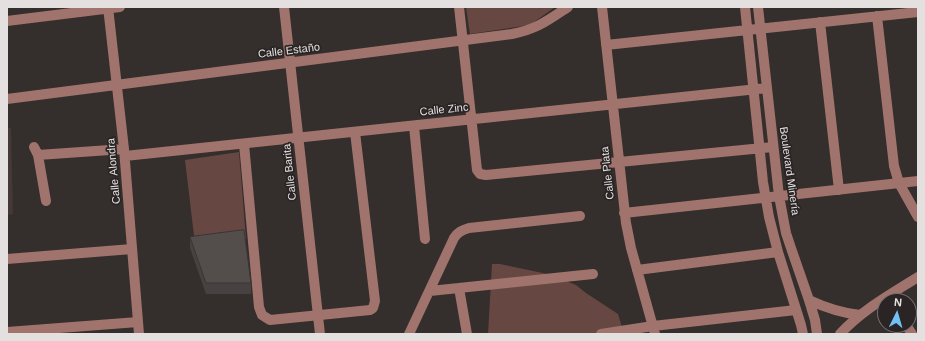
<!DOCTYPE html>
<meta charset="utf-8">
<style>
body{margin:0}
#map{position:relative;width:925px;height:341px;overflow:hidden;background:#342e2d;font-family:Arial,sans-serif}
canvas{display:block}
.frame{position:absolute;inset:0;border:8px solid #e3e0df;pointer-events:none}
.north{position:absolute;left:877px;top:293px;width:40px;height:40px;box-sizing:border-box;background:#2a2524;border:1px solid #74706f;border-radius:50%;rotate:5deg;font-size:11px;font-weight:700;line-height:16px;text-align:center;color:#e3e0df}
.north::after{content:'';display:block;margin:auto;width:14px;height:18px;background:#72c1f5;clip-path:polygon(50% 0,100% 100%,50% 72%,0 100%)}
</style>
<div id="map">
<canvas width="925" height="341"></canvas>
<div class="frame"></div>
<div class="north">N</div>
</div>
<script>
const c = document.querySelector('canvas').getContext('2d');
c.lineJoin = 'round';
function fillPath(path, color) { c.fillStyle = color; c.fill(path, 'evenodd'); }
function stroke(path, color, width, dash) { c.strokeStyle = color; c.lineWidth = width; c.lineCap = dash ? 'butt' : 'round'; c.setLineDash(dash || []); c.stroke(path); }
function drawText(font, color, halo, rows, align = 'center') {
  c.font = font + ' Arial,sans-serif'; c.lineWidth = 3.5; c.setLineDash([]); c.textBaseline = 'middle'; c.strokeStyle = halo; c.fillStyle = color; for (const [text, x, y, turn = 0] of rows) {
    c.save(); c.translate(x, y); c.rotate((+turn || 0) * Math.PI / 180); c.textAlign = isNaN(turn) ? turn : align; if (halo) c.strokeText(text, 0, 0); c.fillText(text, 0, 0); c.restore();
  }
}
fillPath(new Path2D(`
 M 7,128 L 11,128 L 13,214 L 7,215 Z`), '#453937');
fillPath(new Path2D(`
 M 466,7 L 555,7 L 530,25 L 470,34 Z
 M 239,152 L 246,239 L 195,244 L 185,160 Z
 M 492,264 L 500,264 L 552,275 L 576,285 L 586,293 L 618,314 L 624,334 L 488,334 Z`), '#674741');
stroke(new Path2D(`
 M 108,7 L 124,149 L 139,334
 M 284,7 L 320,334
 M 459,7 L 477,170 L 480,174 L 486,175 L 773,147
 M 602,7 L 626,223 L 631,248 L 655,334
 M 745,7 L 763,182 L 769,217 L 778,252 L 801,325 L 803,334
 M 758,7 L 779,196 L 786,233 L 791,248 L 809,300 L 815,320 L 817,334
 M 877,16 L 894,166 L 899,183 L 918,217
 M 7,21 L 120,7
 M 820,22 L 839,190
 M 606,45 L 918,12
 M 7,99 L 512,34 C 537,29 547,21 568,7
 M 414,126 L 425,239
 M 244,144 L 259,307 L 262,315 L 270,320 L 370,310 L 373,308 L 375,301 L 355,132
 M 34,147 L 38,155 L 46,201
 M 38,155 L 124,149
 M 125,156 L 767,88
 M 624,213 L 918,181
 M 7,259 L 132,249
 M 637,270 L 778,252
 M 459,288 L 467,334
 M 430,291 L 593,274
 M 809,300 C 826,308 842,313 860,315
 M 906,325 L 912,334
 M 7,332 L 138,322
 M 409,334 L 454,238 C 458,232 462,230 469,228 L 580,216
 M 601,334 L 653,326 L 796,310
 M 840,334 C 862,310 891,294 918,277`), '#a0736c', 10);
fillPath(new Path2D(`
 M 190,237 L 251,283 L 251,294 L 206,294 L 190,248 Z`), '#474241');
const building = new Path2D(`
 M 244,230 L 251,283 L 206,283 L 190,237 Z`);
fillPath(building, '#534d4c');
stroke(building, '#3a3635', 1);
drawText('11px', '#e3e0df', '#2a2524', [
 ["Calle Estaño",289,51,-7],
 ["Calle Zinc",444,110,-6],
 ["Calle Alondra",114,171,-95],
 ["Boulevard Minería",789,171,82],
 ["Calle Barita",290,172,-96],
 ["Calle Plata",608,173,-96]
]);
</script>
